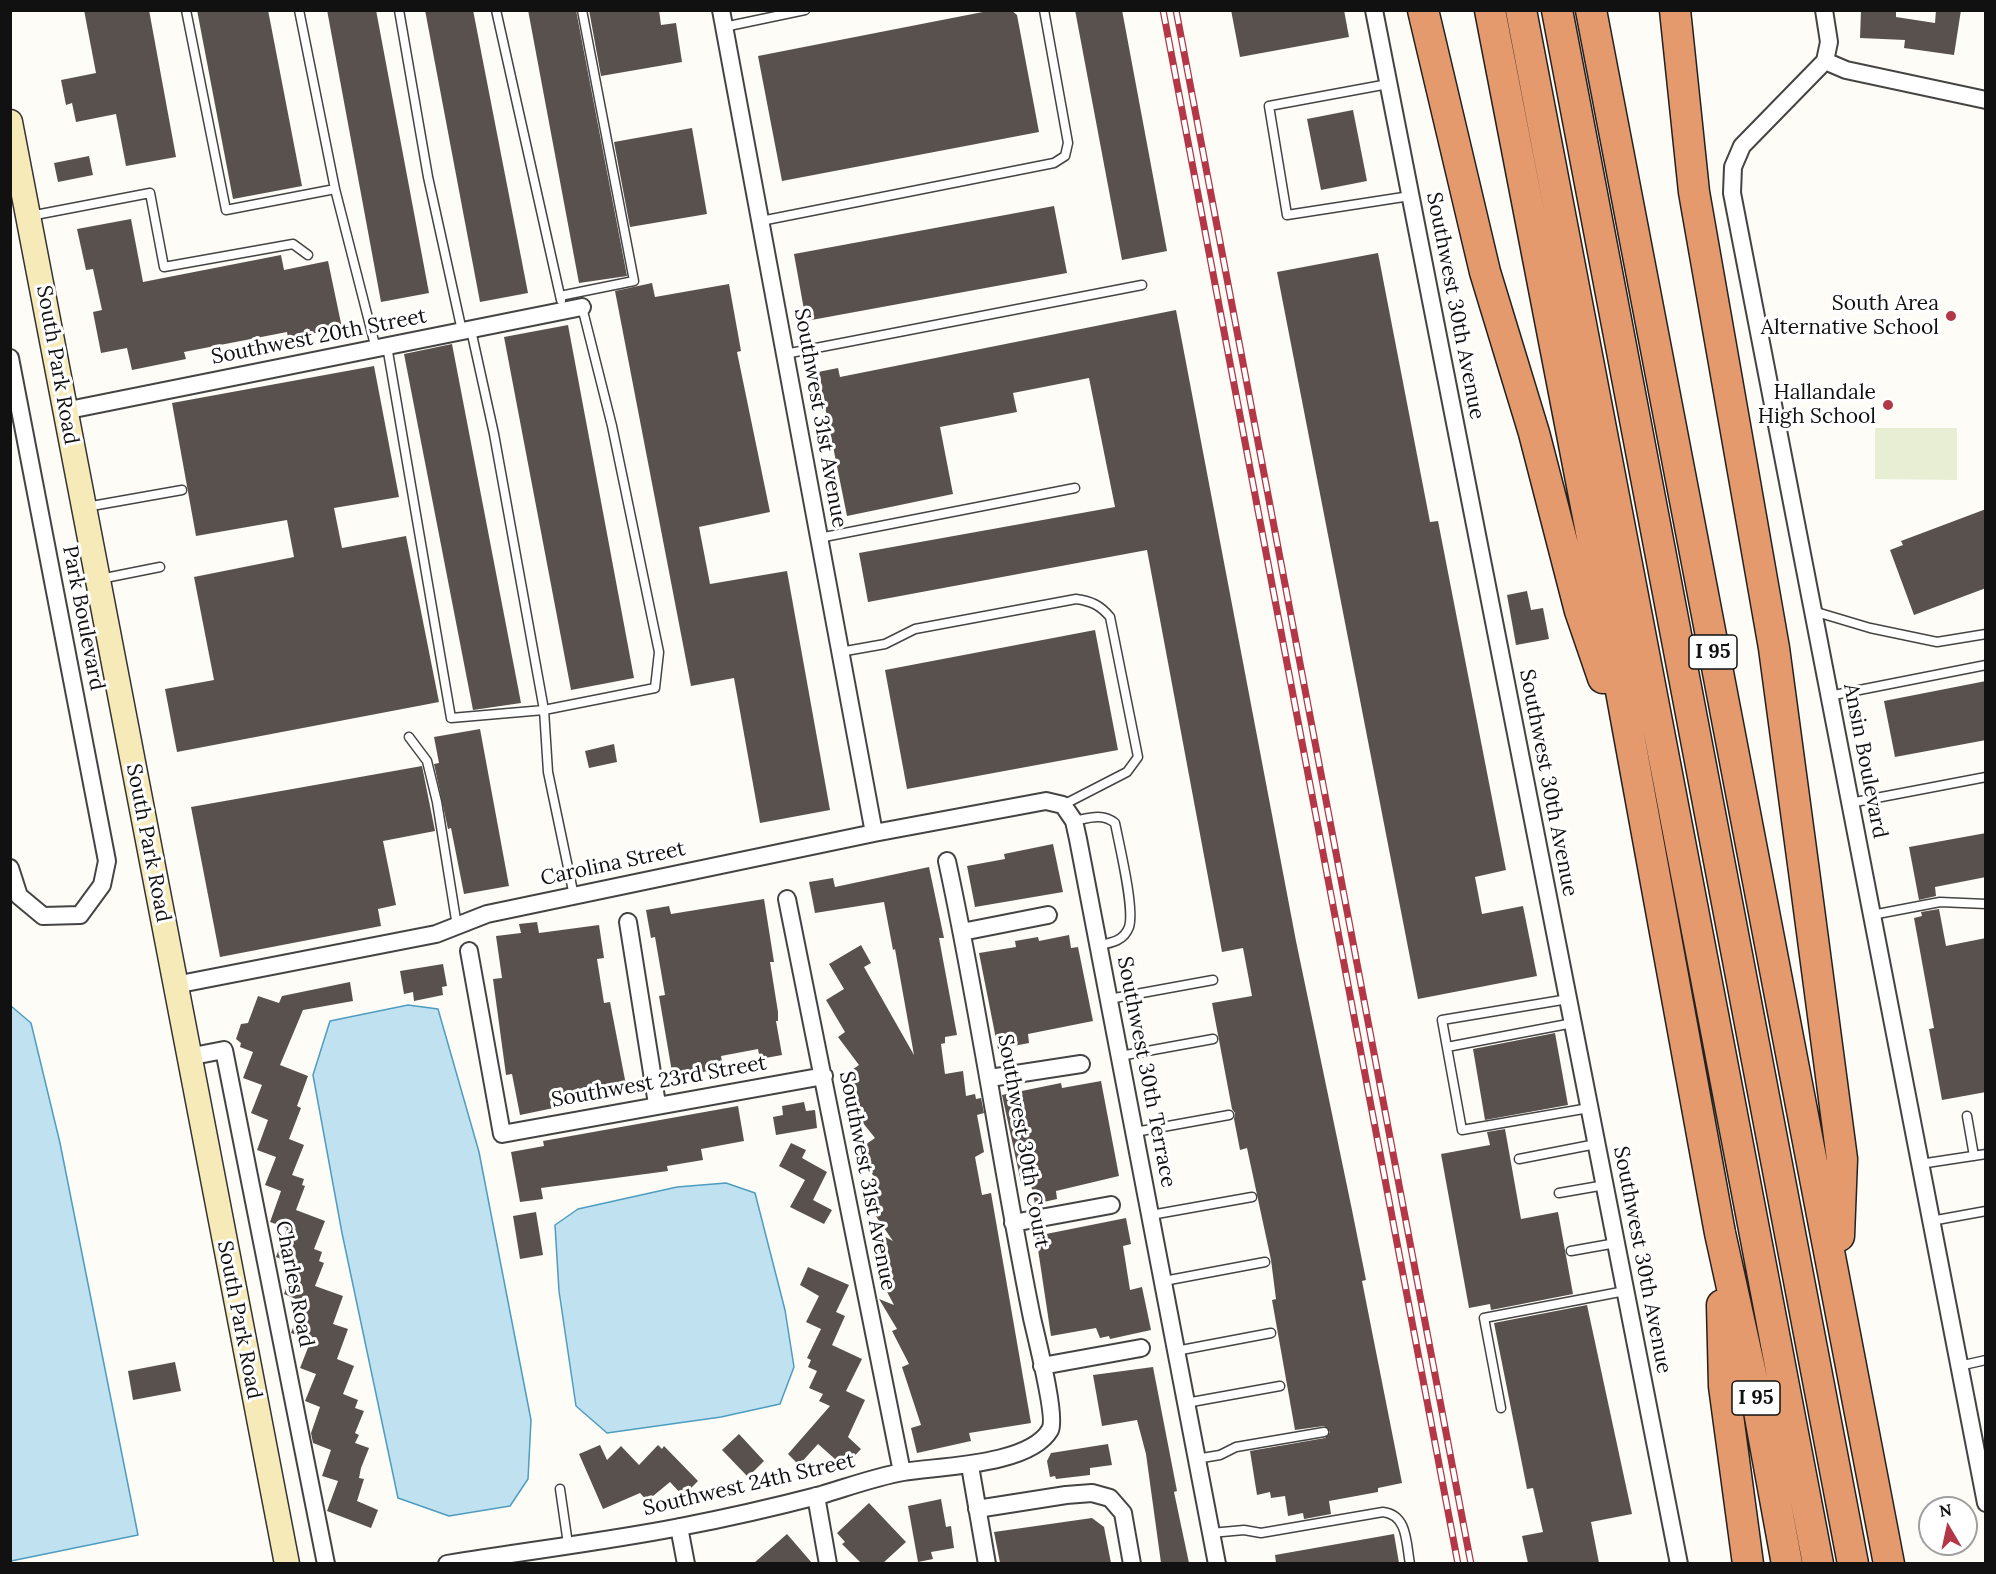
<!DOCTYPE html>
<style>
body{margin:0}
#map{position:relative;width:1996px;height:1574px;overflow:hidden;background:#fefcf6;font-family:Lora,serif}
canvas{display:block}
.frame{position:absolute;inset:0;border:12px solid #111;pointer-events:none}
.north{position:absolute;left:1918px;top:1496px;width:60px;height:60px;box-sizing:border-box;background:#fff;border:2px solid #a0a0a0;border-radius:50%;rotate:351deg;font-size:16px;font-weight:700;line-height:24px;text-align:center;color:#111}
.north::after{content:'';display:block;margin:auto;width:21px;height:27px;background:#b33747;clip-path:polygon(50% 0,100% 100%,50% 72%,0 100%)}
</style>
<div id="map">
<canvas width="1996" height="1574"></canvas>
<div class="frame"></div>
<div class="north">N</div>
</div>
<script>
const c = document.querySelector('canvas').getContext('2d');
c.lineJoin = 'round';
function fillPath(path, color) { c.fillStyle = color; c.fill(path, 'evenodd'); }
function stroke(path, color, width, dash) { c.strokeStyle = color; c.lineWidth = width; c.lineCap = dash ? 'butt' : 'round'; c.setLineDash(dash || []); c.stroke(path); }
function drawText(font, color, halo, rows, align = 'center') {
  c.font = font + ' Lora,serif'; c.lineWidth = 6; c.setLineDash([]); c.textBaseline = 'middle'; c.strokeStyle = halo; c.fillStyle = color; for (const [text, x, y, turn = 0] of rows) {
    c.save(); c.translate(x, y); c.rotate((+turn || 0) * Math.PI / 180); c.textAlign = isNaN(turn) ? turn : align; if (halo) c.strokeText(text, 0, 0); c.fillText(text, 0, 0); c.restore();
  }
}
fillPath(new Path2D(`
 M 1875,428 L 1957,428 L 1957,480 L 1875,479 Z`), '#e7eed3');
const water = new Path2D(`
 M 408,1005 L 438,1009 L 479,1152 L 531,1420 L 528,1479 L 510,1506 L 449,1516 L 398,1498 L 342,1233 L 313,1075 L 330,1021 Z
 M 11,1006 L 31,1023 L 60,1143 L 138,1535 L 11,1561 Z
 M 726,1183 L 755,1193 L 785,1310 L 794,1367 L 780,1404 L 721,1417 L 607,1433 L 576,1406 L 559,1291 L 555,1225 L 578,1209 L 677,1187 Z`);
fillPath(water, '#c0e2f0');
stroke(water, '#4e9cbf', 1.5);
fillPath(new Path2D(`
 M 84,10 L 149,10 L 176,157 L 126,166 L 116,114 L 76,122 L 72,103 L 66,105 L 61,80 L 96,73 Z
 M 197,10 L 268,10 L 302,186 L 233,199 Z
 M 327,10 L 376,10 L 429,293 L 381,302 Z
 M 425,10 L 473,10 L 528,293 L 480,302 Z
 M 528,10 L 576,10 L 627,276 L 579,283 Z
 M 589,10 L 659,10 L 661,25 L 676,23 L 682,62 L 601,76 Z
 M 993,10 L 1011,10 L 1017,15 L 1039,132 L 782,181 L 758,56 Z
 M 1075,10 L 1122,10 L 1167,251 L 1122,260 Z
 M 1231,10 L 1344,10 L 1349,37 L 1240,57 Z
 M 1861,10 L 1896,10 L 1896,17 L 1935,23 L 1936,10 L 1961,10 L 1954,55 L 1904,48 L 1905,40 L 1860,38 Z
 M 1353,110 L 1367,181 L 1321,190 L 1307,119 Z
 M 692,128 L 707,214 L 630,227 L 614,142 Z
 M 89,156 L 93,175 L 58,182 L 54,163 Z
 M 1054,206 L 1067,273 L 806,321 L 794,254 Z
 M 131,219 L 143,282 L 281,255 L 284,270 L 328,261 L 342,328 L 288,338 L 287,332 L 184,352 L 186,359 L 132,370 L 127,348 L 101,353 L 93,312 L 102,310 L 93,269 L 86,270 L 77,229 Z
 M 1378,253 L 1430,522 L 1438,521 L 1506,870 L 1475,877 L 1482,914 L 1523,906 L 1537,976 L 1418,999 L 1277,272 Z
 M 652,283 L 655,297 L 729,284 L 741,351 L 737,352 L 770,512 L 699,527 L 710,584 L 787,571 L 830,810 L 760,823 L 734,678 L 691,686 L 615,291 Z
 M 1176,310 L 1296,941 L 1352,1210 L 1366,1280 L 1362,1281 L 1402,1483 L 1378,1488 L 1378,1492 L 1329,1501 L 1331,1514 L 1304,1519 L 1303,1513 L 1288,1516 L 1285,1496 L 1271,1498 L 1270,1492 L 1257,1495 L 1250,1451 L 1325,1438 L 1330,1432 L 1324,1426 L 1295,1430 L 1272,1300 L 1276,1299 L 1271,1260 L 1247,1148 L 1240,1150 L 1234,1119 L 1235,1113 L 1232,1109 L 1212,1003 L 1252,996 L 1243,948 L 1222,952 L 1147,550 L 868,602 L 859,553 L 1115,507 L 1089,378 L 1013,393 L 1017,412 L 940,427 L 953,494 L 847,516 L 818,372 L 838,368 L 840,377 Z
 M 568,325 L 634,678 L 571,690 L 504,337 Z
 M 452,344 L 521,703 L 473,710 L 404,354 Z
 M 374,366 L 399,497 L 334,508 L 342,548 L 406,536 L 439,702 L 177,752 L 165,689 L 214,680 L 194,577 L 294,557 L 287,520 L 196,536 L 172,403 Z
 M 1986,509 L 1986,588 L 1914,615 L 1890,550 L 1903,545 L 1901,541 Z
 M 1527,591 L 1531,610 L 1543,608 L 1549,639 L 1516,645 L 1507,595 Z
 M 1095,630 L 1118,750 L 907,789 L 885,670 Z
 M 1986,681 L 1986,740 L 1895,757 L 1884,701 Z
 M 480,729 L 509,886 L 464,894 L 451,828 L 448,829 L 434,764 L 439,763 L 434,737 Z
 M 614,744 L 617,762 L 589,768 L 585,751 Z
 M 422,766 L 435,831 L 383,841 L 396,905 L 378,909 L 381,926 L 220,957 L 191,807 Z
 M 1986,833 L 1986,877 L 1935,887 L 1936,896 L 1919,900 L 1909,847 Z
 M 1053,844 L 1063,892 L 975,907 L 967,866 L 1005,859 L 1004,854 Z
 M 929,867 L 944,938 L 939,938 L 957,1035 L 945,1037 L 945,1043 L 941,1044 L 945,1074 L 963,1071 L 966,1096 L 975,1094 L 976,1099 L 981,1098 L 984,1113 L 977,1115 L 984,1152 L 975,1157 L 982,1195 L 991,1193 L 1031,1423 L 969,1433 L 971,1441 L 917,1453 L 911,1428 L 921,1425 L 902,1367 L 909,1364 L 892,1331 L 897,1329 L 879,1299 L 894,1305 L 877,1273 L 880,1272 L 875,1263 L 889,1255 L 874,1231 L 893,1241 L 864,1199 L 868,1196 L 862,1188 L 875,1178 L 856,1151 L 875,1138 L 859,1118 L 861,1115 L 856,1109 L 859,1107 L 842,1081 L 842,1077 L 859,1065 L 838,1037 L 845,1032 L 826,1000 L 844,989 L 829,964 L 861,945 L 871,963 L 864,967 L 914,1055 L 895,949 L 893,950 L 884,902 L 815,913 L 809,882 L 833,878 L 835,887 Z
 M 764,899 L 774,962 L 770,962 L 778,1012 L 778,1021 L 776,1021 L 782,1055 L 760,1059 L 758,1049 L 721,1056 L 723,1068 L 673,1078 L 659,996 L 665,995 L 655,937 L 651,938 L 646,910 L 669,906 L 671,914 Z
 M 1939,909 L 1946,946 L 1986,938 L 1986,1092 L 1942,1100 L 1929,1029 L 1934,1028 L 1914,918 L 1922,916 L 1921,912 Z
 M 537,922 L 539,933 L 599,925 L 604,958 L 597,959 L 604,1003 L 610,1002 L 626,1085 L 566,1095 L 568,1105 L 520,1115 L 512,1074 L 506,1075 L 493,979 L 502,978 L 496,936 L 521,933 L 519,924 Z
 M 1069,935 L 1071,948 L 1078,947 L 1093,1021 L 1028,1034 L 1029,1043 L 998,1049 L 979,953 L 1016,947 L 1015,941 L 1038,937 L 1039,941 Z
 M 443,964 L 447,986 L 442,987 L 443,995 L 414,1001 L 413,992 L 404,994 L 400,971 Z
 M 350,982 L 353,1001 L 303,1010 L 280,1065 L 308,1076 L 297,1106 L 301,1108 L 289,1139 L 304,1145 L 292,1175 L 304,1179 L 302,1185 L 305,1186 L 296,1210 L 325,1221 L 314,1249 L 322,1252 L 319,1261 L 324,1263 L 315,1286 L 343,1296 L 333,1324 L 348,1329 L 337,1359 L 354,1366 L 343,1394 L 358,1400 L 355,1408 L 364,1411 L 355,1433 L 359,1435 L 355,1443 L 369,1448 L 361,1468 L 359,1478 L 364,1479 L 357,1501 L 378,1510 L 371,1528 L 327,1511 L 338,1481 L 322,1476 L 331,1450 L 313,1443 L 311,1433 L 320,1407 L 305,1401 L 316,1374 L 300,1368 L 311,1340 L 291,1333 L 303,1302 L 284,1294 L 295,1265 L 276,1257 L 287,1228 L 270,1222 L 281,1191 L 265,1185 L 276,1157 L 257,1150 L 268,1120 L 251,1113 L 262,1085 L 243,1078 L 253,1052 L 240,1047 L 241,1043 L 236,1039 L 241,1024 L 248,1023 L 258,996 L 279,1003 L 282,996 Z
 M 1555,1033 L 1568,1105 L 1485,1120 L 1473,1049 Z
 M 1101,1081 L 1119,1176 L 1056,1191 L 1057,1199 L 1035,1204 L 1030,1180 L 1021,1182 L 1002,1095 L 1061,1083 L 1062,1088 Z
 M 804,1102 L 806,1111 L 815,1110 L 817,1128 L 776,1135 L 773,1117 L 783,1115 L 782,1106 Z
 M 738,1106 L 744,1141 L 701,1149 L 703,1160 L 667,1166 L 668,1171 L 541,1188 L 543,1199 L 520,1202 L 511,1152 L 544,1146 L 543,1141 Z
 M 1505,1129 L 1521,1219 L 1558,1212 L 1573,1294 L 1491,1310 L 1490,1304 L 1469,1308 L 1441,1154 L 1490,1145 L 1487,1132 Z
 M 791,1143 L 806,1150 L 802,1158 L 827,1172 L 813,1200 L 832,1210 L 824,1224 L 790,1207 L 805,1180 L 779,1166 Z
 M 536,1212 L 543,1255 L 520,1259 L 513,1216 Z
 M 1126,1218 L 1131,1244 L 1123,1246 L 1130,1290 L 1142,1287 L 1151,1330 L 1110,1339 L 1109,1336 L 1100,1338 L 1096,1328 L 1051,1336 L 1036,1236 Z
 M 808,1267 L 849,1285 L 836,1312 L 845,1316 L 832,1345 L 862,1359 L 846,1391 L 865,1400 L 848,1437 L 861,1449 L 844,1467 L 818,1444 L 799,1465 L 788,1454 L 830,1406 L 819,1401 L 823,1394 L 809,1388 L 817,1371 L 808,1367 L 811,1360 L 807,1358 L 821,1329 L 806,1322 L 819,1296 L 800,1285 Z
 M 1587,1305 L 1632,1514 L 1591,1522 L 1599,1563 L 1528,1563 L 1522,1536 L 1543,1532 L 1533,1488 L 1527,1489 L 1494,1323 Z
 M 175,1362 L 181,1391 L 133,1400 L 128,1371 Z
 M 1153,1367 L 1177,1491 L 1174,1492 L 1189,1563 L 1161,1563 L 1146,1454 L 1137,1420 L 1102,1426 L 1093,1375 Z
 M 739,1434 L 764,1461 L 748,1477 L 722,1450 Z
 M 1108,1444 L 1112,1465 L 1090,1468 L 1090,1475 L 1056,1479 L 1055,1476 L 1050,1477 L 1047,1461 L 1051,1453 Z
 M 600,1445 L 607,1460 L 621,1446 L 639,1465 L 658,1445 L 662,1449 L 664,1446 L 698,1481 L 683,1496 L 670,1482 L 647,1501 L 640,1493 L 603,1509 L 579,1454 Z
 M 941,1499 L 946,1527 L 951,1526 L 954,1548 L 931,1552 L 933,1559 L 918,1562 L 908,1506 Z
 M 869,1503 L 906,1542 L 883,1563 L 861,1563 L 842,1544 L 845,1542 L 837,1533 Z
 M 1092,1518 L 1104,1527 L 1111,1563 L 1000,1563 L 994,1532 Z
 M 787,1534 L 812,1563 L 754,1563 Z
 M 1394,1534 L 1399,1563 L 1276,1563 L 1275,1555 Z`), '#58514e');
const lane = new Path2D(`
 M 186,10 L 226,210 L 335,189
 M 299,10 L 335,189 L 376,349
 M 399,10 L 428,177 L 462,331
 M 496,10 L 561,300
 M 724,27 L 805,10
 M 1388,84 L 1269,106 L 1287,215 L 1410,196
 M 30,216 L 150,193 L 164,267 L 293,244 L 308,255
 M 761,221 L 1054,163 L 1065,156 L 1068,143 L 1044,10
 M 560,296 L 634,281 L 582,10
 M 471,330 L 494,434 L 544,710 L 655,688 L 659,652 L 612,426 L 582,307
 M 387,346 L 451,718 L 544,710 L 548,772 L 574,896
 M 785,354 L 1142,285
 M 86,507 L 182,490
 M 819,538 L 1075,488
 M 100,579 L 160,567
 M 1813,611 L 1870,628 L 1937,642 L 1986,634
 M 840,652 L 885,644 L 915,629 L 1076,599 C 1091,601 1100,605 1110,617 L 1138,757 L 1127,772 L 1063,805
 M 1829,696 L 1986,665
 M 409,737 L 427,761 L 437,802 L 457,926
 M 1850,803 L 1986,777
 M 1074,821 C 1089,818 1102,813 1115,823 C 1119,844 1135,909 1129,927 C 1124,941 1111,943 1099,945
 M 1872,915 L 1940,902 L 1986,904
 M 1109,999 L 1213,980
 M 1568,999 L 1442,1020 L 1462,1130 L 1589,1108
 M 1447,1047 L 1573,1023
 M 1120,1056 L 1213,1039
 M 1967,1116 L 1974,1156
 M 1135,1132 L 1229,1115
 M 1519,1159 L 1596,1144
 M 1920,1164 L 1986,1154
 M 1559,1193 L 1605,1185
 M 1151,1215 L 1252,1197
 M 1931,1221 L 1986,1211
 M 1571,1251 L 1616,1243
 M 1164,1281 L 1265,1262
 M 1176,1351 L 1271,1333
 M 1959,1366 L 1986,1360
 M 1186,1403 L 1280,1386
 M 1501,1408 L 1484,1318 L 1625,1291
 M 1196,1459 L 1220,1455 L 1236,1447 L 1324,1432
 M 560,1489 L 568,1544
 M 1211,1533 L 1244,1530 L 1261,1533 L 1383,1512 C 1408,1515 1406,1543 1410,1564`);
const street = new Path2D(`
 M 721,10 L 874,833
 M 1374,10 L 1679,1564
 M 1824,10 L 1829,42 L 1825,61 L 1742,146 L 1733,167 L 1732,193 L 1986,1503
 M 1825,61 L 1846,70 L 1986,100
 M 10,358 L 107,861 L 102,885 L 80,915 L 43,916 L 19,896 L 10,868
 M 64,411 L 582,307
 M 787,899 L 902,1472
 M 628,922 L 657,1104
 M 962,932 L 1048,915
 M 469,951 L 502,1134 L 824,1076
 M 175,985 L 436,934 L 487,914 L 874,833 L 1046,801 L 1063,805 L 1074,821 L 1078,839 L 1217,1564
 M 188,1057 L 224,1050 L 326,1564
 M 990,1078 L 1081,1064
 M 1013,1223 L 1111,1205
 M 1042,1366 L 1141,1348
 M 970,1466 L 987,1564
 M 816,1496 L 828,1564
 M 977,1509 L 1066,1495 L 1092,1493 L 1110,1498 L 1123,1513 L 1132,1564
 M 679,1527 L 686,1564
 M 447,1564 C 525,1551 603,1542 680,1527 C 727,1518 775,1507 821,1495 C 848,1487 875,1477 903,1472 C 938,1466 1029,1466 1050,1430 C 1057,1418 1036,1336 1032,1318 C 1001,1166 980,1013 947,861`);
const secondary = new Path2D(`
 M 10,122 L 287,1564`);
const highway = new Path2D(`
 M 1423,10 L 1485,272 L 1534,433 L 1580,611 L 1603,678
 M 1490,10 L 1608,620 L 1720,1233 L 1758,1406 L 1787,1564
 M 1521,10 L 1818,1564
 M 1557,10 L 1853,1564
 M 1591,10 L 1889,1564
 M 1675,10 L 1694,192 L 1774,648 L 1805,879 L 1842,1159 L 1839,1236
 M 1722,1305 L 1724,1386 L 1748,1564`);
stroke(lane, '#444', 11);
stroke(street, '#444', 20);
stroke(secondary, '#333', 27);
stroke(highway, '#222', 33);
stroke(lane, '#fff', 8);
stroke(street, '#fff', 16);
stroke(secondary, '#f6ebb8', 24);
stroke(highway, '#e59a6d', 30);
const rail = new Path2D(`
 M 1163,10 L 1458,1564
 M 1176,10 L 1471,1564`);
stroke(rail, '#b33747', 7);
stroke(rail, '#fff', 4.5, [14]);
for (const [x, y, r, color] of [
 [1951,316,6,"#b33747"],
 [1888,405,6,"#b33747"]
]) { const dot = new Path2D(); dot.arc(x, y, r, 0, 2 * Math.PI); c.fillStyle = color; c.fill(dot); stroke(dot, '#fff', 2); }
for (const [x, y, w] of [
 [1713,652,48],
 [1756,1398,48]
]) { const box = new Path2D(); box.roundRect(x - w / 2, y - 17, w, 34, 4.5); c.fillStyle = '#fff'; c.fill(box); stroke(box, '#111', 1.5); }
drawText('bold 20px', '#111', null, [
 ["I 95",1713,652],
 ["I 95",1756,1398]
]);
drawText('21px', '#111', '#fff', [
 ["South Area",1939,304],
 ["Alternative School",1939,328],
 ["Hallandale",1876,393],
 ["High School",1876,417]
], 'right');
drawText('21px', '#111', '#fff', [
 ["Southwest 30th Avenue",1455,306,79],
 ["Southwest 20th Street",319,337,-11],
 ["South Park Road",57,365,80],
 ["Southwest 31st Avenue",820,418,80],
 ["Park Boulevard",83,618,79],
 ["Ansin Boulevard",1865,761,79],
 ["Southwest 30th Avenue",1548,783,79],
 ["South Park Road",148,843,79],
 ["Carolina Street",613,864,-12],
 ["Southwest 30th Terrace",1146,1072,79],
 ["Southwest 23rd Street",659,1082,-10],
 ["Southwest 30th Court",1023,1141,80],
 ["Southwest 31st Avenue",867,1181,79],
 ["Southwest 30th Avenue",1642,1260,79],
 ["Charles Road",294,1284,79],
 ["South Park Road",239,1320,79],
 ["Southwest 24th Street",749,1485,-13]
]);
</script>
